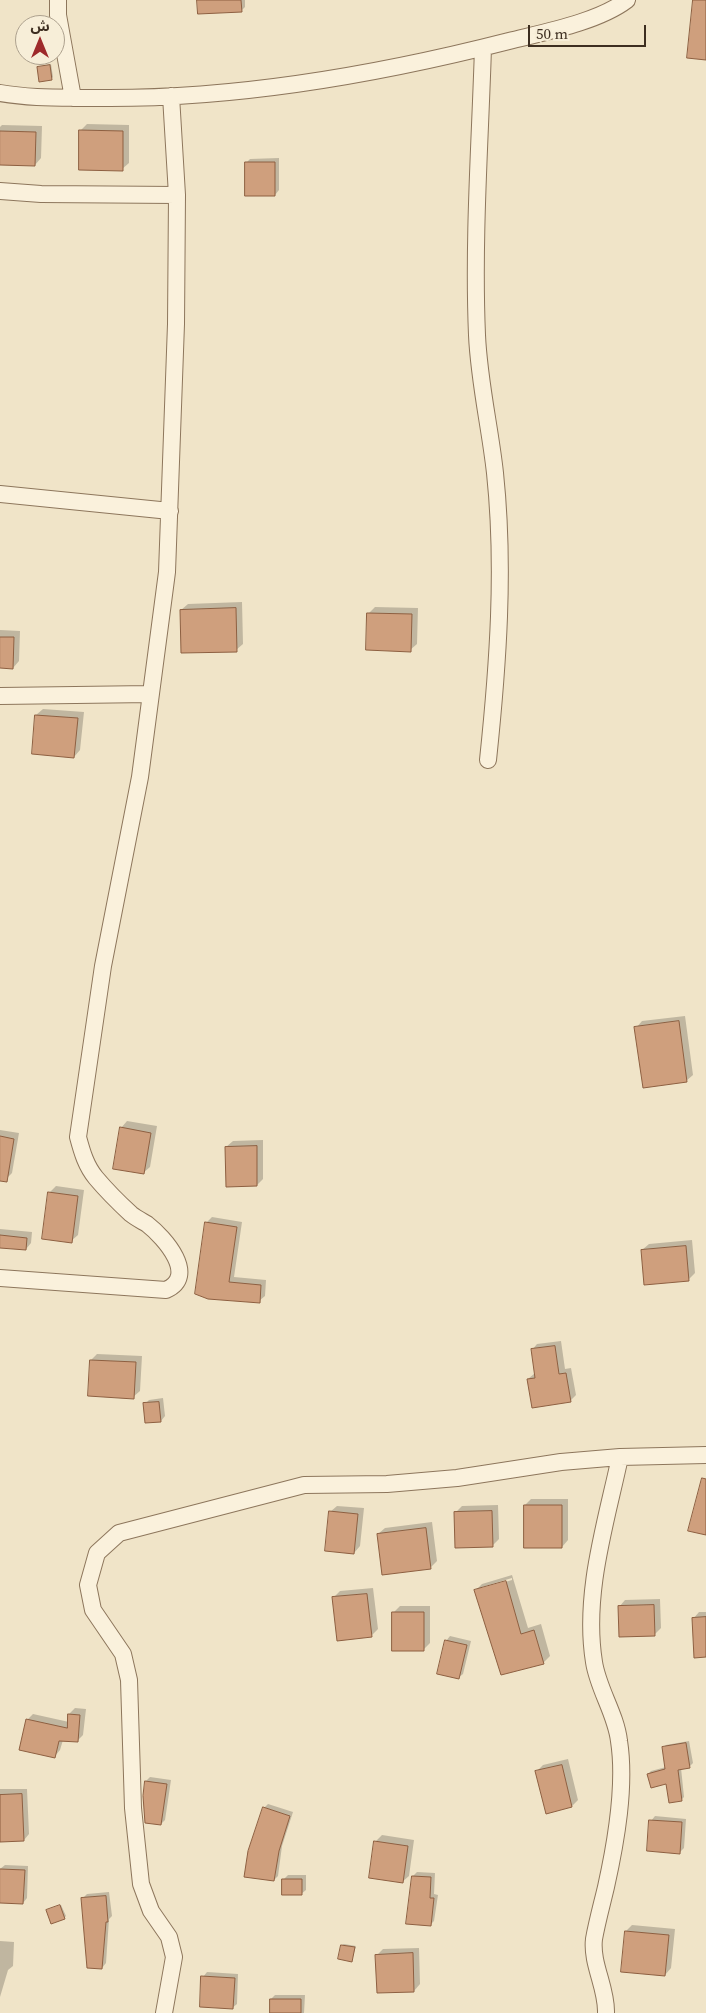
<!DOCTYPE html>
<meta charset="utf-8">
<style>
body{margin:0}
#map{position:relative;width:706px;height:2013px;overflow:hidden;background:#f0e4c8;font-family:"Source Serif 4","Noto Sans Arabic",serif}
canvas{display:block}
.north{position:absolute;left:15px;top:15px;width:50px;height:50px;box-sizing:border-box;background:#f7eed8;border:1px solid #ada18e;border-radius:50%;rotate:0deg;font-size:14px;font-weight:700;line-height:20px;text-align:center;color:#3d2e20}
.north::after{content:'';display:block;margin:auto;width:18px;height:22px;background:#9e2a2b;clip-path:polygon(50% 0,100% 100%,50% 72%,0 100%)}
.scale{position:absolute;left:528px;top:25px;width:118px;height:22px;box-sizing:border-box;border:2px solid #3d2e20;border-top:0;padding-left:6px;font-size:15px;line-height:18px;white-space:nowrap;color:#3d2e20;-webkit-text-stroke:4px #f7eed8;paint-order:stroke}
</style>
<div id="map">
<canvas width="706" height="2013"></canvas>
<div class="north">ش</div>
<div class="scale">50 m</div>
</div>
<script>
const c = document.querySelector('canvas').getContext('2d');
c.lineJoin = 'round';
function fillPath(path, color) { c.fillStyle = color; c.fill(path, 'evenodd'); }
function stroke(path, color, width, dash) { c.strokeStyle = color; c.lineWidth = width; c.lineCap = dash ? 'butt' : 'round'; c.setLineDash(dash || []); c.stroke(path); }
fillPath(new Path2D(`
 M 198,0 L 245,0 L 245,7 L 241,11 Z
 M 51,64 L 53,77 L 51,79 L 38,67 Z
 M 87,124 L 129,125 L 129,163 L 122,169 L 80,131 Z
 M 2,125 L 42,126 L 41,158 L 35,165 L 0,164 L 0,127 Z
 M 279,158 L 279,190 L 275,195 L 246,163 L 250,159 Z
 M 242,602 L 243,644 L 236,650 L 181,610 L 188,604 Z
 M 375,607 L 418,608 L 417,644 L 410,650 L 369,613 Z
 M 0,630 L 20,631 L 19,661 L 13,668 L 0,667 Z
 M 43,709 L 84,712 L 80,750 L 74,757 L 33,753 L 36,715 Z
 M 685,1016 L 693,1075 L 686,1081 L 636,1028 L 642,1021 Z
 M 127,1121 L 157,1126 L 150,1167 L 143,1173 L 121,1128 Z
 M 0,1130 L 19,1133 L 12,1173 L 6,1179 L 0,1178 Z
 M 263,1140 L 263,1179 L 257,1185 L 226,1147 L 233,1141 Z
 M 56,1186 L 84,1190 L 78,1235 L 71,1241 L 50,1192 Z
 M 212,1217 L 242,1222 L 234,1277 L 266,1280 L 265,1296 L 259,1301 L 209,1297 L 206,1223 Z
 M 0,1229 L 32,1232 L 31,1243 L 26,1249 L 0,1246 Z
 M 692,1240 L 695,1273 L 688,1280 L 642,1250 L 649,1244 Z
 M 561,1341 L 565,1369 L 571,1368 L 576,1395 L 570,1401 L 528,1379 L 535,1373 L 532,1350 L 537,1344 Z
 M 97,1354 L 142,1356 L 140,1391 L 133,1397 L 91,1360 Z
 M 163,1398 L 165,1416 L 161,1421 L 145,1404 L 149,1400 Z
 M 531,1499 L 568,1499 L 568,1540 L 562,1547 L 525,1505 Z
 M 498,1505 L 499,1539 L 492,1546 L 456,1512 L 462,1506 Z
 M 337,1506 L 364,1508 L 360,1546 L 354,1553 L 330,1512 Z
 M 432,1522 L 437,1561 L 430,1568 L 378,1534 L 385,1528 Z
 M 512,1575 L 528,1628 L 541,1624 L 550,1656 L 543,1663 L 476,1590 L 482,1584 ZM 512,1578 L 512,1580 L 482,1589 L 482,1587 Z
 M 373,1588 L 378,1629 L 371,1636 L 333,1598 L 340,1591 Z
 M 660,1599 L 661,1628 L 654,1635 L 619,1607 L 625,1600 Z
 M 400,1606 L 430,1606 L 430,1643 L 423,1650 L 393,1613 Z
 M 699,1612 L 706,1612 L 706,1656 L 693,1619 Z
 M 450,1636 L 471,1641 L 463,1674 L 458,1678 L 446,1641 Z
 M 75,1708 L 86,1709 L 83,1735 L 77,1741 L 63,1740 L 60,1750 L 55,1756 L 27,1720 L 33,1714 L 69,1722 L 69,1714 Z
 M 689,1741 L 693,1763 L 689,1767 L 681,1768 L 684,1797 L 681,1800 L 667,1782 L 648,1774 L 651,1771 L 666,1767 L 663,1748 L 666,1745 Z
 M 568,1759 L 578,1800 L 572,1806 L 537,1771 L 543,1765 Z
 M 150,1777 L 171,1780 L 165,1820 L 161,1824 L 146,1781 Z
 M 0,1789 L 27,1789 L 29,1834 L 24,1840 L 0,1841 Z
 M 268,1804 L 293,1812 L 282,1846 L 278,1876 L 274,1880 L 264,1808 Z
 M 655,1816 L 686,1819 L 684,1848 L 680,1852 L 651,1821 Z
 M 382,1835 L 414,1840 L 409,1876 L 402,1882 L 370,1877 L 376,1841 Z
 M 5,1865 L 28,1866 L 27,1898 L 23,1903 L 0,1902 L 0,1869 Z
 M 417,1872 L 435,1873 L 434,1894 L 438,1895 L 434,1921 L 430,1925 L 413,1876 Z
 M 288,1875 L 306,1875 L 306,1890 L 301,1894 L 284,1879 Z
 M 109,1892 L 112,1916 L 109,1919 L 106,1963 L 102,1968 L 83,1898 L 87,1894 Z
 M 61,1905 L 66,1916 L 64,1918 L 48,1910 Z
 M 632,1925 L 675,1929 L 671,1968 L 665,1975 L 626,1931 Z
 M 0,1941 L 14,1942 L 13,1966 L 8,1970 L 0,1997 Z
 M 344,1944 L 356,1946 L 352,1960 L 342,1945 Z
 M 419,1948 L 420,1984 L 414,1991 L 377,1955 L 383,1949 Z
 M 207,1972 L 238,1974 L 237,2004 L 232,2008 L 203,1977 Z
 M 275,1995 L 305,1995 L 304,2013 L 271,2013 L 271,1999 Z`), '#0003');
const building = new Path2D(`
 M 197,0 L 241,0 L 242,12 L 198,14 Z
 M 693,0 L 706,0 L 706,60 L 687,58 Z
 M 50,65 L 52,80 L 39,82 L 37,67 Z
 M 79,130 L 123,131 L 123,171 L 79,170 Z
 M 0,131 L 36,132 L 35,166 L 0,165 Z
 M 245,162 L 275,162 L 275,196 L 245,196 Z
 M 236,608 L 237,652 L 181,653 L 180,610 Z
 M 367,613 L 412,614 L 411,652 L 366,650 Z
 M 0,637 L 14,637 L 13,669 L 0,668 Z
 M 35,715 L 78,718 L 74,758 L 32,754 Z
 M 679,1021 L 687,1082 L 643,1088 L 634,1027 Z
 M 120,1127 L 151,1133 L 144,1174 L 113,1169 Z
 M 0,1136 L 14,1139 L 7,1182 L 0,1181 Z
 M 257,1146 L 257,1186 L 226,1187 L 225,1147 Z
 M 48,1192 L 78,1196 L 72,1243 L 42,1239 Z
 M 205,1222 L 237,1227 L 229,1282 L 261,1285 L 260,1303 L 208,1299 L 195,1294 Z
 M 0,1235 L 27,1238 L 26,1250 L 0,1248 Z
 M 686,1246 L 689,1281 L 644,1285 L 641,1250 Z
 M 555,1346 L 559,1374 L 566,1373 L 571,1402 L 532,1408 L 527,1379 L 535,1378 L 531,1349 Z
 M 90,1360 L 136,1362 L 134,1399 L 88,1396 Z
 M 159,1402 L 161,1422 L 145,1423 L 143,1403 Z
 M 702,1478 L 706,1479 L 706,1535 L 688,1531 Z
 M 524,1505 L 562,1505 L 562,1548 L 524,1548 Z
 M 329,1511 L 358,1514 L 354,1554 L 325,1551 Z
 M 492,1511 L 493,1547 L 455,1548 L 454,1512 Z
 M 426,1528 L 431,1569 L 382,1575 L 377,1534 Z
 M 506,1581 L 521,1634 L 534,1630 L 544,1664 L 501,1675 L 474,1590 Z
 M 367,1594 L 372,1637 L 337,1641 L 332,1597 Z
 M 654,1605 L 655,1636 L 619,1637 L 618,1606 Z
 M 392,1612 L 424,1612 L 424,1651 L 392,1651 Z
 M 706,1617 L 706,1657 L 694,1658 L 692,1618 Z
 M 445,1640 L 467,1645 L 459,1679 L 437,1674 Z
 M 68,1714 L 80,1715 L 78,1742 L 59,1741 L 55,1758 L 19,1750 L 26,1719 L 67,1728 Z
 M 686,1743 L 690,1768 L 678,1770 L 682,1801 L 669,1803 L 666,1784 L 651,1788 L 647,1774 L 665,1769 L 662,1747 Z
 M 562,1765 L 572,1807 L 546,1814 L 535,1771 Z
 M 145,1781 L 167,1784 L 161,1825 L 145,1823 L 143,1796 Z
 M 22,1794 L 24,1841 L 0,1842 L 0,1795 Z
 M 263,1807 L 290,1816 L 279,1851 L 274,1881 L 244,1877 L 248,1851 Z
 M 649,1820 L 682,1822 L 680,1854 L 647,1851 Z
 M 374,1841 L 408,1846 L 403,1883 L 369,1878 Z
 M 0,1869 L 25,1870 L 23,1904 L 0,1903 Z
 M 412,1876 L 431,1877 L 430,1898 L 434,1898 L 431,1926 L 406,1924 Z
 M 282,1879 L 302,1879 L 302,1895 L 282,1895 Z
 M 106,1896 L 108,1922 L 106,1922 L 102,1969 L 87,1968 L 81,1898 Z
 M 60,1905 L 65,1919 L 51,1924 L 46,1910 Z
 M 625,1931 L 669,1935 L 665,1976 L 621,1972 Z
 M 341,1945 L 355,1947 L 352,1962 L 338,1959 Z
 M 413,1953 L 414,1992 L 377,1993 L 375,1955 Z
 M 201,1976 L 235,1978 L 233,2009 L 200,2007 Z
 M 270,1999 L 301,1999 L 301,2013 L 270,2013 Z`);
fillPath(building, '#cf9f7d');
stroke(building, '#8d5f41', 1);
const minor = new Path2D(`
 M 58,0 L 58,15 L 73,98
 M 483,48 C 480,143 473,240 477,335 C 479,382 490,427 495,473 C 505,568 498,665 488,760
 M 0,93 C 34,99 67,97 102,98 C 239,99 376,75 509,41 C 545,32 598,22 627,0
 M 0,191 L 41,194 L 177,195
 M 0,494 L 170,511
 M 0,696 L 150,694
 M 0,1278 L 166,1290 C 198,1276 165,1238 147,1224 C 142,1221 136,1218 131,1214 C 119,1203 107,1191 96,1178 C 86,1166 82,1152 78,1137 L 103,966 L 140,777 L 167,572 L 176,324 L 177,195 L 171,96
 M 164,2013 L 174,1957 L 169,1937 L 151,1911 L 141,1884 L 133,1808 L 129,1680 L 123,1654 L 93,1610 L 88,1585 L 97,1553 L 119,1533 L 304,1485 L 387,1484 L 457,1478 L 561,1462 L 620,1457 L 706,1455
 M 606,2013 C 607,1988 591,1964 594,1939 C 597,1922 602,1904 606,1887 C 616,1842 626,1786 619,1741 C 616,1714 598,1689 594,1662 C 583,1594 606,1523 620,1457`);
stroke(minor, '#8d765c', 18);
stroke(minor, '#faf1dc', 16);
</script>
